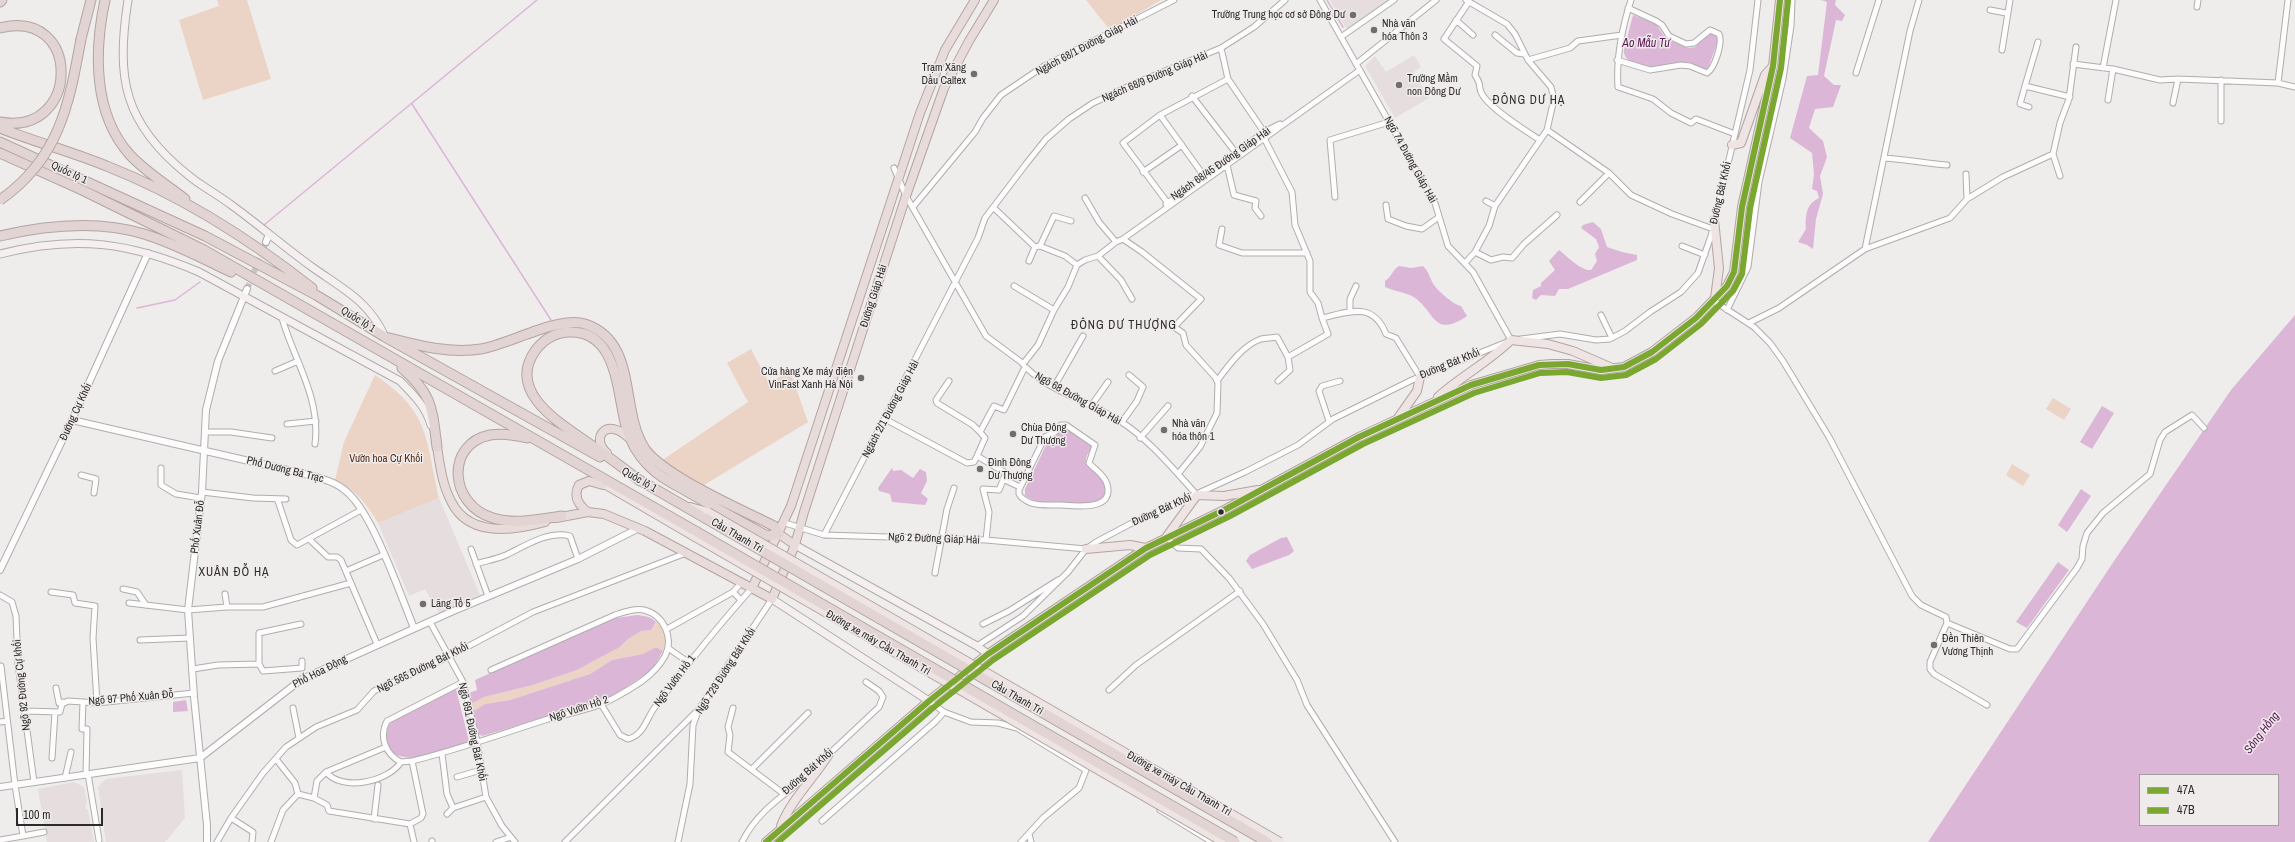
<!DOCTYPE html>
<meta charset="utf-8">
<style>
body{margin:0}
#map{position:relative;width:2295px;height:842px;overflow:hidden;background:#efecec;font-family:"Archivo Narrow",sans-serif}
canvas{display:block}
.legend{position:absolute;left:2139px;top:774px;width:140px;height:52px;box-sizing:border-box;background:#f0ebeb;border:1px solid #a29e9e;margin:0;padding:5px 7px;list-style:none;font-size:12px;color:#2c2a2a}
.legend li{display:flex;align-items:center;gap:8px;height:20px}
.legend b{width:20px;border:1px solid #a29e9e}
.scale{position:absolute;left:16px;top:808px;width:87px;height:18px;box-sizing:border-box;border:2px solid #2c2a2a;border-top:0;padding-left:5px;font-size:12px;line-height:14px;white-space:nowrap;color:#2c2a2a;-webkit-text-stroke:3px #f0ebeb;paint-order:stroke}
</style>
<div id="map">
<canvas width="2295" height="842"></canvas>
<ul class="legend">
<li><b style="height:5px;background:#7aa72f"></b>47A</li>
<li><b style="height:5px;background:#7aa72f"></b>47B</li>
</ul>
<div class="scale">100 m</div>
</div>
<script>
const c = document.querySelector('canvas').getContext('2d');
c.lineJoin = 'round';
function fillPath(path, color) { c.fillStyle = color; c.fill(path, 'evenodd'); }
function stroke(path, color, width, dash) { c.strokeStyle = color; c.lineWidth = width; c.lineCap = dash ? 'butt' : 'round'; c.setLineDash(dash || []); c.stroke(path); }
function drawText(font, color, halo, rows, align = 'center') {
  c.font = font + ' "Archivo Narrow",sans-serif'; c.lineWidth = 3; c.setLineDash([]); c.textBaseline = 'middle'; c.strokeStyle = halo; c.fillStyle = color; for (const [text, x, y, turn = 0] of rows) {
    c.save(); c.translate(x, y); c.rotate((+turn || 0) * Math.PI / 180); c.textAlign = isNaN(turn) ? turn : align; if (halo) c.strokeText(text, 0, 0); c.fillText(text, 0, 0); c.restore();
  }
}
fillPath(new Path2D(`
 M 1330,0 L 1389,0 L 1347,30 Z
 M 1414,55 L 1421,67 L 1414,72 L 1429,98 L 1395,118 L 1365,66 L 1375,56 L 1386,72 Z
 M 439,498 L 480,595 L 439,613 L 425,589 L 409,596 L 378,523 Z
 M 182,770 L 185,818 L 165,842 L 106,842 L 98,787 L 106,779 Z
 M 74,782 L 84,787 L 87,801 L 85,808 L 88,810 L 94,842 L 47,842 L 38,789 Z`), '#e6ddde');
fillPath(new Path2D(`
 M 217,0 L 247,0 L 271,79 L 203,100 L 179,20 L 219,6 Z
 M 1086,0 L 1161,0 L 1110,30 Z
 M 751,349 L 769,383 L 790,371 L 808,422 L 704,485 L 661,461 L 748,402 L 727,363 Z
 M 375,375 C 431,413 425,438 439,498 L 378,523 C 367,504 355,489 335,480 L 344,442 Z
 M 2053,398 L 2071,409 L 2064,420 L 2046,409 Z
 M 2012,464 L 2030,475 L 2023,486 L 2006,475 Z
 M 656,622 C 666,627 667,641 663,651 L 656,647 L 643,654 L 612,660 L 590,674 L 510,700 L 485,704 L 472,712 L 471,704 L 484,697 L 533,685 L 577,670 L 620,647 L 628,639 L 641,631 L 651,630 Z`), '#ebd3c6');
fillPath(new Path2D(`
 M 1821,0 L 1836,0 L 1835,5 L 1845,15 L 1842,21 L 1836,20 L 1824,76 L 1834,85 L 1841,85 L 1833,107 L 1815,109 L 1809,128 L 1823,141 L 1827,157 L 1820,176 L 1823,194 L 1816,219 L 1813,249 L 1807,245 L 1798,242 L 1806,229 C 1805,216 1806,204 1819,198 L 1817,191 L 1812,189 L 1814,174 L 1812,153 L 1790,138 L 1807,76 L 1818,75 L 1827,2 Z
 M 1633,15 L 1656,24 L 1666,39 L 1689,48 L 1695,47 L 1710,33 L 1718,36 L 1718,41 L 1708,68 L 1705,70 C 1698,67 1693,62 1685,62 C 1673,61 1662,67 1650,67 C 1640,67 1623,62 1624,50 Z
 M 1593,222 L 1601,229 L 1607,247 L 1622,252 L 1637,255 L 1637,260 L 1568,289 L 1559,289 L 1555,296 L 1541,295 L 1536,300 L 1532,298 L 1533,290 L 1541,286 L 1541,283 L 1555,270 L 1549,261 L 1559,250 C 1568,257 1581,271 1591,270 L 1597,261 L 1595,254 L 1599,247 L 1596,239 L 1581,228 L 1583,225 Z
 M 1399,266 L 1411,268 L 1423,266 C 1429,272 1430,279 1434,285 C 1438,291 1454,305 1461,306 L 1467,316 C 1432,340 1435,309 1412,296 C 1404,292 1393,291 1385,287 L 1385,281 C 1392,277 1392,270 1399,266 Z
 M 2295,315 L 2295,842 L 1928,842 L 2114,561 L 2231,390 ZM 2140,775 L 2278,775 L 2278,825 L 2140,825 Z
 M 2102,406 L 2114,413 L 2092,449 L 2080,442 Z
 M 1066,428 L 1092,446 C 1091,451 1086,454 1086,460 C 1087,474 1113,476 1104,497 C 1093,507 1035,507 1025,495 L 1025,489 L 1049,439 L 1055,437 L 1061,429 Z
 M 892,468 L 893,471 L 901,470 L 913,478 L 920,469 L 926,472 L 927,481 L 921,493 L 928,499 L 925,505 L 892,502 L 890,494 L 879,491 L 878,488 Z
 M 2081,489 L 2091,496 L 2067,532 L 2058,525 Z
 M 1287,537 L 1294,551 L 1289,555 L 1252,569 L 1246,561 L 1250,555 L 1281,538 Z
 M 2058,562 L 2069,570 L 2027,628 L 2016,622 Z
 M 637,615 C 645,616 650,616 656,622 L 651,630 L 641,631 L 628,639 L 620,647 L 577,670 L 533,685 L 484,697 L 471,704 L 469,693 L 477,690 L 475,680 L 610,619 Z
 M 656,647 L 663,651 L 652,670 L 608,699 L 482,736 L 477,733 L 472,712 L 485,704 L 510,700 L 590,674 L 612,660 L 643,654 Z
 M 456,689 L 469,741 C 447,749 414,767 392,752 C 386,741 384,731 392,721 Z
 M 186,700 L 188,711 L 173,712 L 173,702 Z`), '#dcb6d7');
stroke(new Path2D(`
 M 1327,0 L 1343,27
 M 412,104 L 551,320
 M 264,225 L 537,0
 M 137,308 L 175,300 L 200,282`), '#dcb6d7', 1.5);
stroke(new Path2D(`
 M 247,289 L 266,242`), '#c8c5c5', 6, [6, 3]);
const minor = new Path2D(`
 M 1320,0 L 1435,203 L 1448,246 L 1473,272 L 1511,340
 M 1466,0 L 1507,24 L 1515,34 L 1528,60 L 1551,87 L 1554,99 L 1547,130 L 1609,173 L 1631,195 L 1672,214 L 1713,229
 M 1631,0 C 1622,28 1616,57 1618,87 L 1653,99 L 1671,113 L 1691,123 L 1696,119 L 1735,134
 M 1468,3 L 1444,39 L 1477,66 L 1475,75 C 1482,86 1478,84 1481,92 C 1487,107 1526,131 1540,140
 M 2197,7 L 2198,0
 M 1990,10 L 2006,13
 M 1456,20 L 1473,35
 M 1495,35 L 1517,53 L 1524,54
 M 1341,37 L 1394,0
 M 2038,42 L 2025,86 L 2070,97
 M 1221,48 L 1228,79 L 1264,132
 M 2002,50 L 2010,0
 M 1528,60 L 1570,48 L 1578,41 L 1622,35
 M 1617,60 L 1650,70 L 1681,65 L 1690,66 L 1707,73 C 1715,68 1723,42 1719,34 L 1710,30 L 1694,43 L 1686,44 L 1669,36 L 1662,25 L 1656,21 L 1628,8
 M 1356,64 L 1436,0
 M 2073,64 L 2113,69 L 2160,80 L 2178,79 L 2278,83 L 2288,0
 M 2103,68 L 2116,0
 M 1856,73 L 1879,0
 M 2221,80 L 2221,121
 M 2278,83 L 2295,87
 M 2025,86 L 2020,104 L 2029,107
 M 1192,96 L 1236,153
 M 2108,100 L 2113,69
 M 2173,103 L 2178,79
 M 1160,115 L 1204,176
 M 1264,138 L 1292,192 L 1295,225 L 1310,261 L 1310,292 L 1318,303 L 1322,318 C 1349,312 1373,301 1386,334 L 1396,338 L 1420,377
 M 2053,154 L 2060,123 L 2069,99 L 2076,47
 M 1884,158 C 1906,159 1926,164 1947,165
 M 1227,165 L 1234,195 L 1256,201 L 1255,208 L 1261,216
 M 894,168 L 906,196 L 986,336 L 1021,362 C 1045,391 1088,400 1120,421 C 1150,440 1173,469 1197,495
 M 1143,172 L 1182,145
 M 1966,174 L 1967,199
 M 1335,197 L 1330,140 L 1389,122
 M 1085,198 L 1099,222 L 1116,242
 M 1486,201 L 1495,206
 M 1167,202 L 1123,143 L 1160,115 L 1228,79
 M 1580,202 L 1609,173
 M 1166,204 L 1264,132 L 1280,124
 M 1386,205 L 1388,219 L 1406,226 L 1422,229 L 1439,217
 M 913,207 L 975,132 L 983,118 L 1001,95 L 1044,66 L 1174,0
 M 994,208 L 1035,247 L 1040,246 L 1054,216 L 1071,221
 M 1222,229 L 1219,245 L 1242,253 L 1307,253
 M 1123,239 L 1142,252 L 1201,299 L 1174,327 L 1183,333 L 1186,345 L 1215,377 L 1218,383 L 1217,413 L 1200,447 L 1178,474
 M 1040,246 L 1065,256 L 1077,265
 M 1682,246 L 1705,255
 M 1865,249 L 1910,31 L 1919,0
 M 1475,252 L 1491,260 L 1503,257 L 1512,258 L 1524,244 L 1557,215
 M 1098,256 L 1121,280 L 1132,299
 M 1029,261 L 1035,247
 M 1465,263 L 1475,252 L 1489,226 L 1495,206 L 1547,130
 M 1014,286 L 1054,310
 M 1714,301 L 1754,327 L 1770,343 L 1783,361 L 1829,437 L 1912,596 L 1921,605 L 1946,617 L 1947,623 L 1930,662 L 1930,669 L 1934,674 L 1987,705
 M 1727,310 L 1748,267 L 1759,182 L 1783,79 L 1791,26 L 1792,0
 M 1350,312 L 1350,299 L 1356,286
 M 1601,315 L 1612,338
 M 282,318 C 294,360 321,398 315,444
 M 1749,323 L 1779,308 L 1865,249 L 1950,218 L 1967,199 L 2003,177 L 2053,154 L 2060,176
 M 1521,339 L 1560,334 L 1596,340 L 1610,339 L 1625,331 L 1650,312 L 1681,292 L 1698,273 L 1711,236 L 1750,70 L 1758,0
 M 1288,357 L 1328,334 L 1322,318
 M 1023,364 L 1038,345 L 1054,310 L 1068,287 L 1077,265 L 1085,260 L 1098,256 L 1116,242 L 1123,239 L 1360,70
 M 275,371 L 298,361
 M 949,381 L 936,400 L 937,403 L 973,425 L 980,432
 M 1217,381 C 1228,366 1243,345 1261,339 C 1266,338 1272,338 1277,337 L 1288,357 L 1290,370 L 1278,381
 M 1054,387 L 1083,336
 M 1091,406 L 1108,382
 M 885,419 L 967,463 L 974,462 L 977,456
 M 1329,421 L 1319,391 L 1322,386 L 1340,381
 M 1122,422 L 1137,401 L 1143,387 L 1129,375
 M 287,424 L 316,421
 M 1061,425 L 1066,425 L 1095,445 L 1089,463 C 1095,470 1104,474 1107,484 C 1115,511 1077,506 1061,505 C 1051,505 1040,506 1031,503 C 1026,501 1021,498 1019,494 L 1019,490 L 1045,437 L 1055,432 Z
 M 205,432 L 231,432 L 272,438
 M 1140,438 L 1168,406
 M 161,468 L 161,485 L 176,494 L 201,498
 M 81,475 L 96,479 L 94,493
 M 1003,479 L 1020,487
 M 202,492 L 253,498 L 286,499
 M 278,501 L 291,540 L 297,545 L 361,510
 M 785,523 L 824,535 L 986,540 L 1086,549
 M 824,535 L 978,238 L 985,218 L 1026,164 L 1046,139 L 1069,119 L 1093,103 L 1138,82 L 1221,48 L 1254,27 L 1285,0
 M 1166,537 L 1178,548 L 1201,549 L 1229,578 L 1263,624 L 1297,680 L 1307,705 L 1395,842
 M 309,539 L 328,557 L 337,557 L 341,560 L 377,644
 M 986,540 L 989,512 L 983,489 L 999,490 L 1006,473 L 977,456 L 985,438 L 980,432 L 994,406 L 1004,410 L 1024,369
 M 471,549 L 488,596
 M 476,564 C 486,561 497,559 506,555 C 525,546 549,530 570,536 L 578,559
 M 346,571 L 383,555
 M 935,573 L 947,509 L 954,488
 M 123,589 L 137,592 L 146,605
 M 51,592 L 73,595 L 75,603 L 95,606 L 93,638 L 97,703
 M 733,592 L 741,600
 M 0,595 L 12,602 L 16,616 L 18,664 L 34,782
 M 129,603 L 188,610 L 227,607 L 225,594
 M 227,607 L 263,607 L 351,583
 M 430,622 L 463,682 L 477,741 L 486,797 L 502,826 L 515,842
 M 1947,623 L 2010,649 L 2017,649 L 2077,568 L 2082,559 L 2083,546 L 2087,533 L 2103,513 L 2150,474 L 2160,440 L 2165,432 L 2192,415 L 2204,428
 M 983,624 L 1009,611 L 1058,580
 M 667,629 L 733,592 L 742,582
 M 140,640 L 190,638
 M 977,646 L 1023,616 L 1068,572 L 1086,549 L 1096,542 L 1130,524 L 1245,472 L 1298,445 L 1333,419 L 1412,380 L 1507,342
 M 668,648 L 688,662
 M 259,664 L 259,633 L 301,624
 M 259,664 L 263,671 L 302,668 L 302,661
 M 1,666 L 15,785 L 23,836 L 44,832
 M 193,669 L 218,665 L 259,664
 M 463,682 L 387,721 C 379,737 385,754 401,762 L 412,761 C 457,750 501,734 545,720 C 568,713 593,710 614,698 C 634,687 654,676 665,656 C 674,638 664,615 644,610 C 635,608 624,612 615,615 L 491,670
 M 56,688 L 59,703 L 63,702
 M 1109,690 L 1136,665 L 1240,591
 M 83,702 L 82,729 L 87,729 L 86,775
 M 601,704 L 620,735 L 628,739 C 644,735 646,719 655,707 C 686,666 718,626 752,588
 M 293,708 L 299,738
 M 733,708 L 728,727 L 730,735 L 728,752 L 784,794
 M 25,711 L 60,712 L 62,704 L 68,701 L 97,703 L 194,693
 M 944,712 L 971,722 L 998,723 L 1017,728 L 1086,770 L 1079,788 L 1043,818 L 1021,842
 M 0,722 L 7,721
 M 442,754 L 447,794 L 453,808
 M 828,755 L 879,707 L 883,697 L 879,691 L 866,682
 M 52,758 L 55,712
 M 276,759 L 295,783 L 298,794
 M 412,761 L 423,814 L 421,818 L 410,824 L 414,842
 M 752,769 L 808,713
 M 326,772 C 342,792 388,782 401,762
 M 88,774 L 99,840
 M 457,777 L 481,770
 M 65,778 L 71,752
 M 314,798 L 317,781 L 326,772 L 386,747
 M 1160,810 L 1212,842
 M 447,814 L 453,808 L 486,797
 M 231,818 L 253,832 L 252,842
 M 374,819 L 378,785
 M 822,821 L 936,721 L 944,712 L 929,701
 M 1029,834 L 1031,842
 M 0,840 L 23,836
 M 217,842 L 231,818 L 263,773 L 286,747 L 316,727 L 357,710 L 374,691 L 448,657 L 533,612 L 686,553
 M 271,842 L 283,810 L 298,794 L 314,798 L 327,805 L 329,811 L 410,824
 M 432,842 L 432,841
 M 496,842 L 511,837
 M 565,842 L 698,710
 M 678,842 L 690,784 L 693,725 L 699,709 L 772,599
 M 742,842 C 760,806 790,793 817,767`);
const tertiary = new Path2D(`
 M 266,242 L 269,234
 M 72,420 L 305,474 C 319,478 335,481 347,492 C 373,514 400,594 414,628
 M 0,570 L 72,420 L 148,253
 M 0,787 L 200,758 L 302,679 L 451,612 L 578,559 L 639,528
 M 207,842 L 207,825 L 194,697 L 188,610 L 202,492 L 206,410 L 218,361 L 247,289`);
const secondary = new Path2D(`
 M 128,0 C 116,78 123,123 188,175 C 201,186 217,194 230,204 C 258,224 284,247 312,267 C 343,289 369,301 385,337
 M 0,254 C 75,235 129,242 199,272 L 400,381 C 413,394 426,407 431,425
 M 795,545 L 977,646 L 988,654
 M 772,599 L 929,701`);
const primary = new Path2D(`
 M 1732,145 L 1741,143 L 1765,75 L 1773,66
 M 1714,220 L 1719,268 L 1715,298
 M 1438,397 C 1461,376 1489,362 1511,340 L 1548,344 L 1573,351 L 1612,368
 M 1398,418 L 1417,391 L 1420,377
 M 599,481 L 695,537
 M 690,507 L 708,512
 M 1167,536 L 1197,495 L 1224,496 L 1258,490
 M 1086,549 L 1130,545 L 1146,548
 M 781,826 C 790,801 815,777 829,754
 M 766,842 L 929,701 L 988,654 L 1146,548 L 1226,509 L 1359,437 L 1471,385 L 1539,365 L 1552,364 L 1568,364 L 1601,370 L 1624,367 L 1652,352 L 1696,318 L 1727,286 L 1734,272 L 1742,207 L 1773,66 L 1780,0`);
const trunk = new Path2D(`
 M 437,447 C 440,465 442,484 451,501 C 468,537 513,531 545,522
 M 607,453 C 590,439 606,415 630,439
 M 588,512 C 578,505 573,496 579,485 L 589,481 L 603,485
 M 556,518 L 588,512 L 604,514 L 645,531 L 772,599 L 795,545 L 804,512 L 906,196 L 944,88 L 969,41 L 994,0
 M 779,534 L 795,545
 M 752,588 L 791,506 L 920,113 L 945,50 L 975,0`);
const motorway = new Path2D(`
 M 105,0 C 94,51 93,114 130,155 C 146,172 167,185 185,199
 M 0,2 L 2,0
 M 0,28 C 82,7 81,137 0,122
 M 81,39 L 91,0
 M 0,128 C 35,142 73,152 109,167 C 182,196 251,240 312,288
 M 0,142 L 205,236 L 316,295 L 385,337 L 600,457
 M 0,153 L 82,190 L 204,250 L 697,532
 M 0,236 C 47,225 98,220 144,234 C 174,243 203,259 231,272
 M 385,337 C 416,345 448,354 481,349 C 510,344 558,316 585,324 C 639,342 619,410 645,449 C 664,476 742,510 774,526 L 779,534 L 767,536 C 741,522 714,507 688,492 C 674,484 659,477 648,465 C 637,454 630,441 626,426 C 617,394 618,329 568,332 C 554,333 543,340 535,351 C 505,394 565,426 594,447 C 610,458 625,469 640,481
 M 402,368 C 433,395 432,408 437,447
 M 527,438 C 515,435 502,433 490,435 C 445,444 449,505 493,518 C 515,525 540,519 562,516
 M 636,478 L 705,518`);
stroke(minor, '#afadad', 7);
stroke(tertiary, '#afadad', 8);
stroke(secondary, '#afadad', 9);
stroke(primary, '#b4a4a2', 10);
stroke(trunk, '#b4a4a2', 10);
stroke(motorway, '#b4a4a2', 11);
stroke(minor, '#fdfcfc', 5);
stroke(tertiary, '#fdfcfc', 6);
stroke(secondary, '#f5f0ef', 7);
stroke(primary, '#ede4e3', 8);
stroke(trunk, '#e8dcda', 8);
stroke(motorway, '#e2d4d2', 9);
const primaryBridge = new Path2D(`
 M 708,512 L 1280,842
 M 695,537 L 1223,842`);
const motorwayBridge = new Path2D(`
 M 0,200 C 59,159 69,105 81,39
 M 705,518 L 1267,842
 M 697,532 L 1235,842`);
stroke(primaryBridge, '#b4a4a2', 10, []);
stroke(motorwayBridge, '#b4a4a2', 11, []);
stroke(primaryBridge, '#ede4e3', 8);
stroke(motorwayBridge, '#e2d4d2', 9);
stroke(new Path2D(`
 M 766,842 L 929,701 L 988,654 L 1146,548 L 1226,509 L 1359,437 L 1471,385 L 1539,365 L 1568,364 L 1601,370 L 1624,367 L 1652,352 L 1696,318 L 1727,286 L 1734,272 L 1742,207 L 1773,66 L 1780,0`), '#7aa72f', 6);
stroke(new Path2D(`
 M 778,842 L 934,707 L 993,660 L 1150,555 L 1230,516 L 1363,444 L 1474,393 L 1540,373 L 1567,372 L 1601,378 L 1626,375 L 1656,359 L 1701,324 L 1733,291 L 1742,274 L 1750,208 L 1781,68 L 1788,1`), '#7aa72f', 6);
for (const [x, y, r, color] of [
 [1353,15,4,"#706e6e"],
 [1374,30,4,"#706e6e"],
 [974,74,4,"#706e6e"],
 [1399,85,4,"#706e6e"],
 [861,378,4,"#706e6e"],
 [1164,430,4,"#706e6e"],
 [1013,434,4,"#706e6e"],
 [980,469,4,"#706e6e"],
 [1221,512,3.5,"#2c2a2a"],
 [423,604,4,"#706e6e"],
 [1934,645,4,"#706e6e"]
]) { const dot = new Path2D(); dot.arc(x, y, r, 0, 2 * Math.PI); c.fillStyle = color; c.fill(dot); stroke(dot, '#f0ebeb', 1.5); }
drawText('11px', '#2c2a2a', '#f0ebeb', [
 ["Trường Trung học cơ sở Đông Dư",1345,15,"right"],
 ["Nhà văn",1382,24],
 ["hóa Thôn 3",1382,37],
 ["Trạm Xăng",966,68,"right"],
 ["Dầu Caltex",966,81,"right"],
 ["Trường Mầm",1407,79],
 ["non Đông Dư",1407,92],
 ["Cửa hàng Xe máy điện",853,372,"right"],
 ["VinFast Xanh Hà Nội",853,385,"right"],
 ["Nhà văn",1172,424],
 ["hóa thôn 1",1172,437],
 ["Chùa Đông",1021,428],
 ["Dư Thượng",1021,441],
 ["Đình Đông",988,463],
 ["Dư Thượng",988,476],
 ["Lăng Tổ 5",431,604],
 ["Đền Thiên",1942,639],
 ["Vương Thịnh",1942,652]
], 'left');
drawText('11px', '#2c2a2a', '#f0ebeb', [
 ["Ngách 68/1 Đường Giáp Hải",1087,46,-28],
 ["Ngách 68/9 Đường Giáp Hải",1155,77,-23],
 ["Ngõ 74 Đường Giáp Hải",1410,160,61],
 ["Ngách 68/45 Đường Giáp Hải",1221,164,-35],
 ["Quốc lộ 1",69,173,25],
 ["Đường Bát Khối",1721,193,-77],
 ["Đường Giáp Hải",874,296,-72],
 ["Quốc lộ 1",358,320,32],
 ["Đường Bát Khối",1450,364,-22],
 ["Ngõ 68 Đường Giáp Hải",1078,399,29],
 ["Ngách 2/1 Đường Giáp Hải",891,409,-62],
 ["Đường Cự Khối",76,412,-65],
 ["Phố Dương Bá Trạc",285,470,14],
 ["Quốc lộ 1",639,480,30],
 ["Đường Bát Khối",1162,510,-24],
 ["Phố Xuân Đỗ",198,527,-83],
 ["Cầu Thanh Trì",737,536,30],
 ["Ngõ 2 Đường Giáp Hải",934,539,2],
 ["Đường xe máy Cầu Thanh Trì",878,643,30],
 ["Ngõ 565 Đường Bát Khối",423,668,-26],
 ["Ngõ 729 Đường Bát Khối",726,671,-57],
 ["Phố Hoa Động",320,672,-27],
 ["Ngõ Vườn Hồ 1",675,681,-53],
 ["Ngõ 92 Đường Cự khối",22,685,-96],
 ["Ngõ 97 Phố Xuân Đỗ",131,698,-5],
 ["Cầu Thanh Trì",1017,698,30],
 ["Ngõ Vườn Hồ 2",579,709,-18],
 ["Ngõ 691 Đường Bát Khối",472,732,78],
 ["Đường Bát Khối",808,772,-41],
 ["Đường xe máy Cầu Thanh Trì",1179,784,30]
]);
drawText('11px', '#50270e', '#f0ebeb', [
 ["Vườn hoa Cự Khối",386,459]
]);
drawText('italic 12px', '#561853', '#f0ebeb', [
 ["Ao Mẫu Tư",1646,44],
 ["Sông Hồng",2262,733,-52]
]);
c.letterSpacing = '1px';
drawText('12px', '#2c2a2a', '#f0ebeb', [
 ["ĐÔNG DƯ HẠ",1529,101],
 ["ĐÔNG DƯ THƯỢNG",1124,326],
 ["XUÂN ĐỖ HẠ",234,573]
]);
c.letterSpacing = '0px';
</script>
